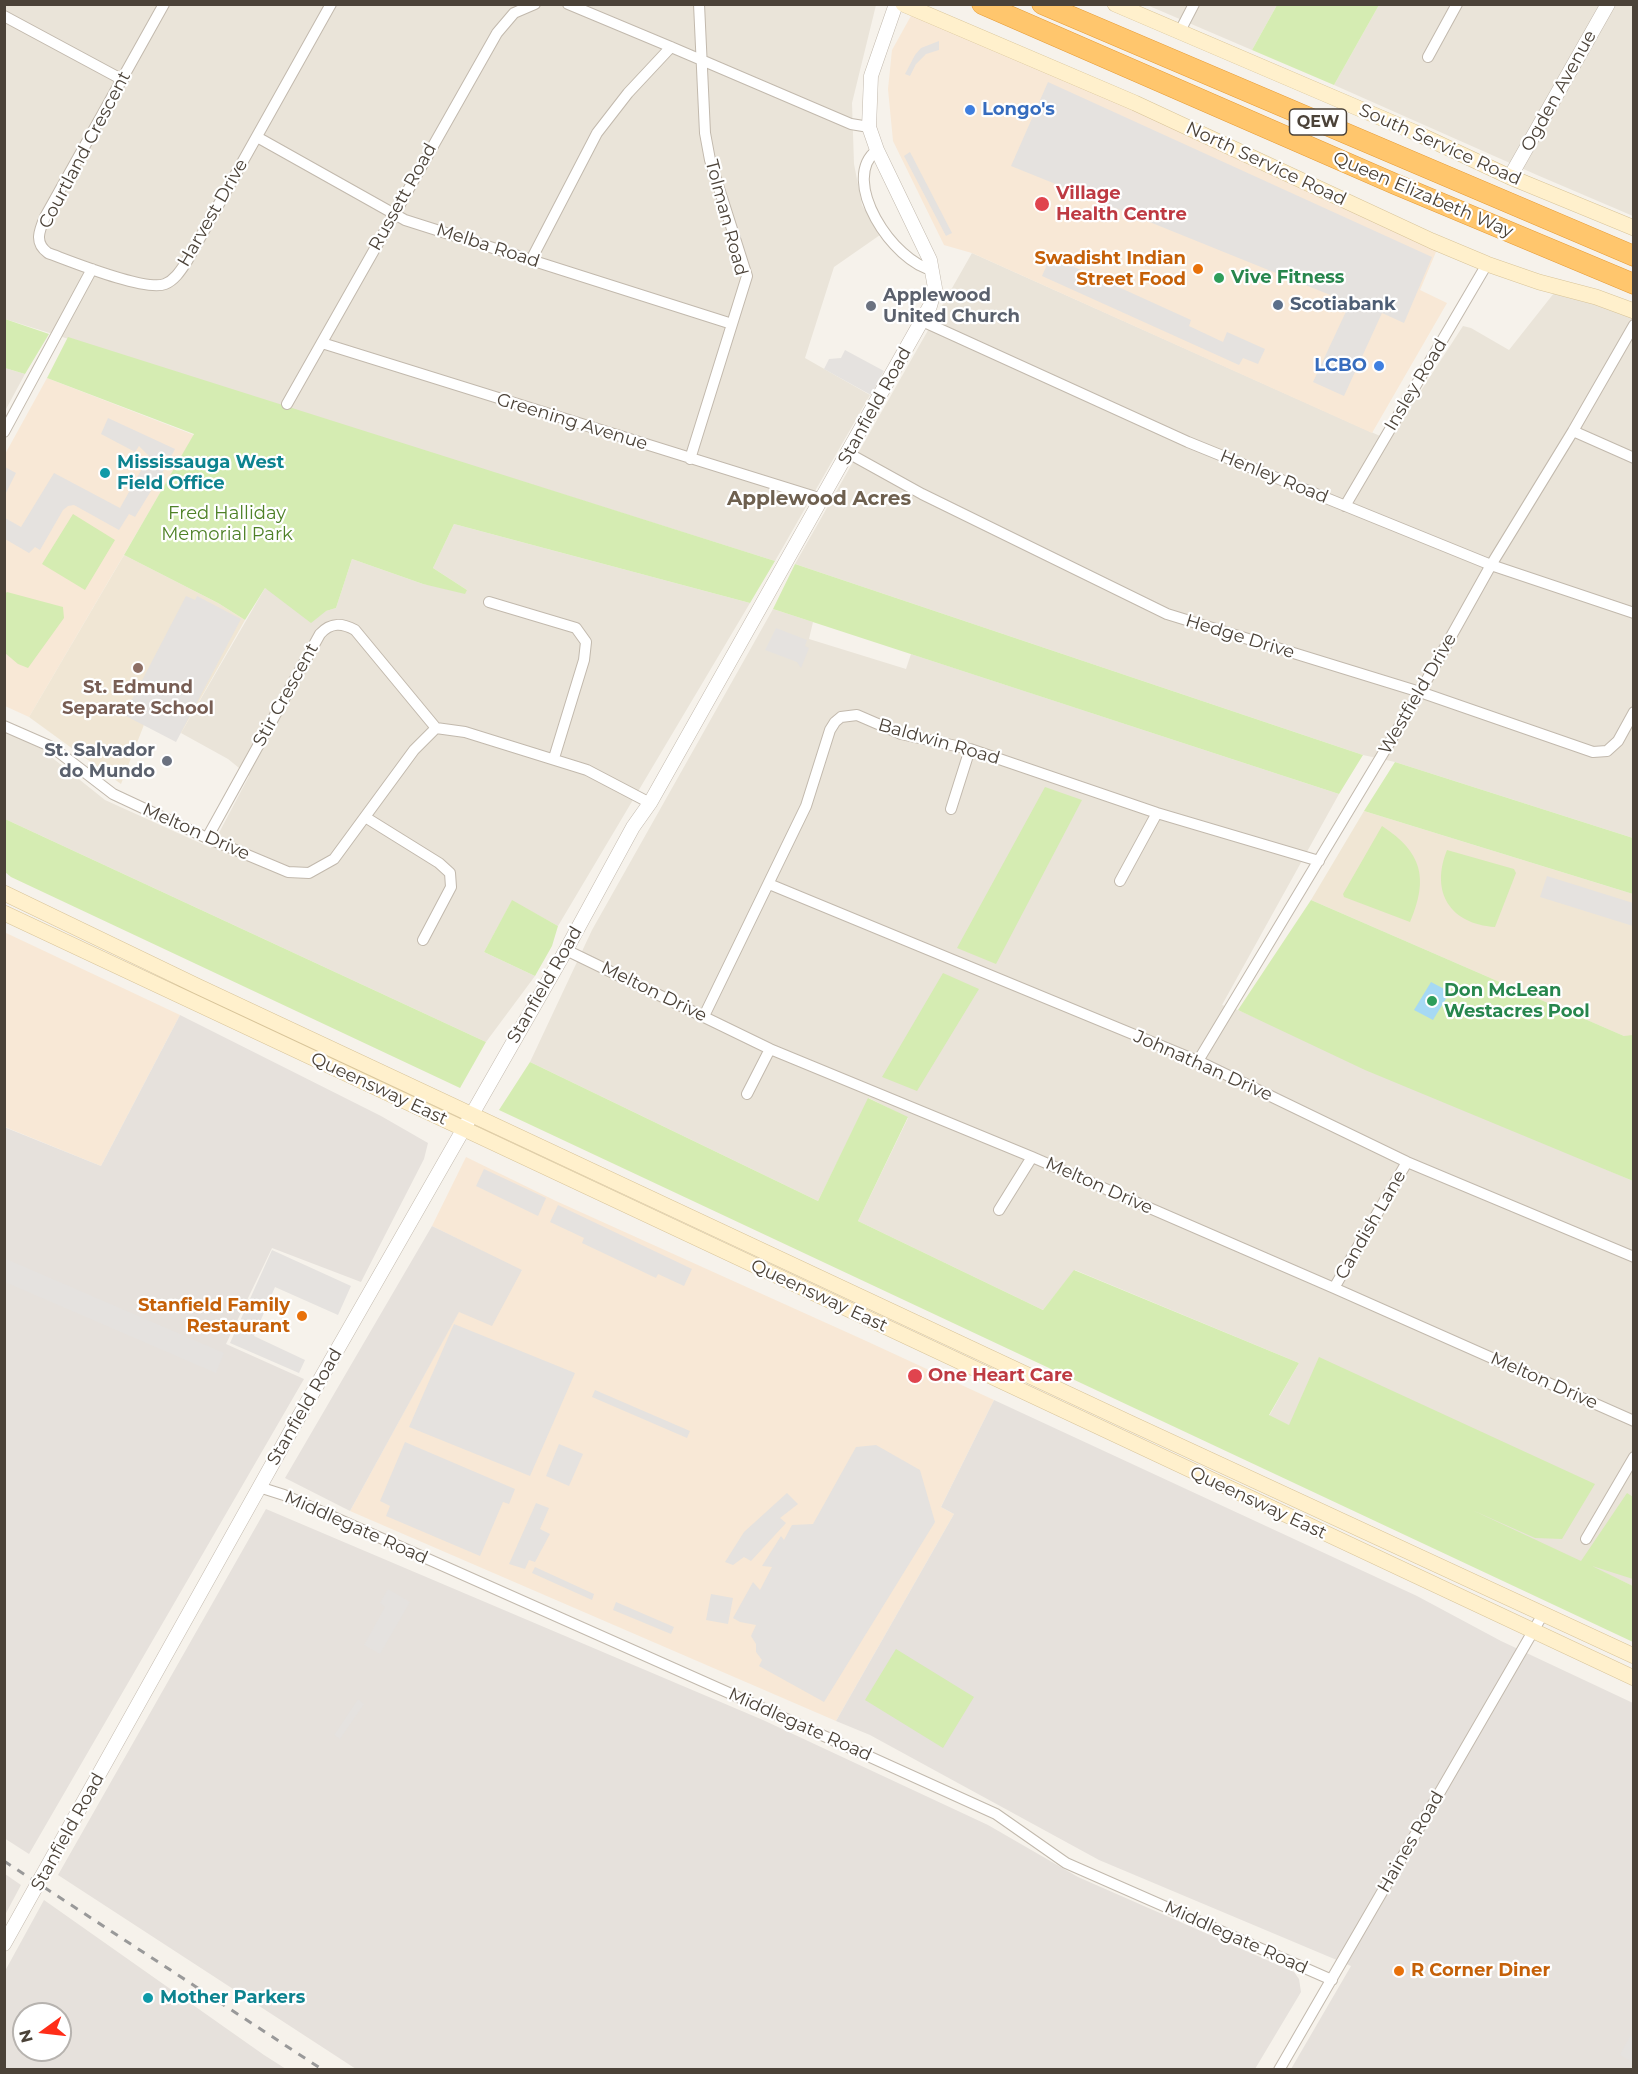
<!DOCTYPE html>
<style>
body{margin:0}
#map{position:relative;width:1638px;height:2074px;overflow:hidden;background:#f6f2eb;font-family:Montserrat,sans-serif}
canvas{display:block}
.frame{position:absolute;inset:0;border:6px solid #4b4238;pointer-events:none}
.north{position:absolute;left:12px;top:2002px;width:60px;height:60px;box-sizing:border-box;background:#fff;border:2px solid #b7b3af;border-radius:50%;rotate:255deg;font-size:16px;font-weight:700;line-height:24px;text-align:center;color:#4b4238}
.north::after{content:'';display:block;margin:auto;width:21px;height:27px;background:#ff2e19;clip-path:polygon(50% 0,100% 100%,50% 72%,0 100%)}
</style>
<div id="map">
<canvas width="1638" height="2074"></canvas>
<div class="frame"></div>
<div class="north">N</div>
</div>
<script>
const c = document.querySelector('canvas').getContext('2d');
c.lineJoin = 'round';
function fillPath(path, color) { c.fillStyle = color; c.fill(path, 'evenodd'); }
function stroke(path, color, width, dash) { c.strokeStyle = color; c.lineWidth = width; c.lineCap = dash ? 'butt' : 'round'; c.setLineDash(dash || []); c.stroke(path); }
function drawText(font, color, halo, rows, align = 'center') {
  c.font = font + ' Montserrat,sans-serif'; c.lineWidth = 4.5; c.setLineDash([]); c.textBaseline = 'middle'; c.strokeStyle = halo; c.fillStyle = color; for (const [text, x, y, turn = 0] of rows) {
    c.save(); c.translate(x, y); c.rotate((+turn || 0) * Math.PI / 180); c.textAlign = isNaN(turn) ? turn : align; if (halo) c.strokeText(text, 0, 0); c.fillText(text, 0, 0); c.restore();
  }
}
fillPath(new Path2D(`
 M 5,5 L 876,5 L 852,103 L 854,164 L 862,205 L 880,235 L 834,267 L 805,358 L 870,395 L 775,561 L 5,319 Z
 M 1147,5 L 1277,5 L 1252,50 Z
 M 1379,5 L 1633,5 L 1633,216 L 1537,175 L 1334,85 Z
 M 972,253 L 1389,440 L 1463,326 L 1471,328 L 1509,350 L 1558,288 L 1633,318 L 1633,838 L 1395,762 L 1363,755 L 795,564 Z
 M 5,368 L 25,374 L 5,411 L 4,368 Z
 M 454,524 L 750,603 L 558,926 L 512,901 L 484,952 L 535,976 L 486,1042 L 5,819 L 5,730 L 40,748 L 105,800 L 211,848 L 249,776 L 228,759 L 181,733 L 265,588 L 326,611 L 336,608 L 352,559 L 423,584 L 467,590 L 433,568 Z
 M 773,609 L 813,622 L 809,639 L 906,669 L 911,654 L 1339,794 L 1222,1005 L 1238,1010 L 1633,1181 L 1633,1586 L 1269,1416 L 1299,1363 L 1075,1270 L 1043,1310 L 858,1221 L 908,1118 L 869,1098 L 818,1201 L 530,1062 L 592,930 Z`), '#eae4d9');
fillPath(new Path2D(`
 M 912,14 L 1441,240 L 1420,290 L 1447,303 L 1372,433 L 972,253 L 944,245 L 893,141 L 888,89 L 892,50 Z
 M 47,378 L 194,435 L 29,717 L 5,706 L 4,456 Z
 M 4,932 L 180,1015 L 101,1166 L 5,1127 Z
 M 466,1157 L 556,1201 L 864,1340 L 994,1400 L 941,1507 L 954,1514 L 836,1721 L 350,1511 L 459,1311 L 522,1271 L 432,1226 Z`), '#f8e8d6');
fillPath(new Path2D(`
 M 180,1015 L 381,1116 L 428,1143 L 424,1159 L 361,1282 L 272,1248 L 226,1344 L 304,1379 L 29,1854 L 4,1838 L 4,1127 L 101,1166 Z
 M 432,1226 L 522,1270 L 492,1326 L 459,1312 L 350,1511 L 285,1478 Z
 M 994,1400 L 1417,1596 L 1501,1641 L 1633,1703 L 1633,2069 L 1291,2069 L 1351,1966 L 1099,1860 L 870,1735 L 836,1721 L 954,1514 L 941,1507 Z
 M 266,1509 L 763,1720 L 988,1825 L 1078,1877 L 1294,1972 L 1299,1979 L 1301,1992 L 1255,2069 L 356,2069 L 58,1875 Z
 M 5,1874 L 21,1885 L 5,1915 Z
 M 44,1900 L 264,2055 L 286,2069 L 5,2069 L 5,1971 ZM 24,2014 L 60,2014 L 60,2050 L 24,2050 Z`), '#e6e1dc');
fillPath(new Path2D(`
 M 124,555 L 218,603 L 245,620 L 181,733 L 147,717 L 121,784 L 29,717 Z
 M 1364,811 L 1633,894 L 1633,1040 L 1311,900 Z`), '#f0e6d4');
fillPath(new Path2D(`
 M 1277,5 L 1277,4 L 1379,5 L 1334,85 L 1252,50 Z
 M 5,319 L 49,334 L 25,374 L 5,368 Z
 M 68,337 L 775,561 L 750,603 L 454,524 L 433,568 L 467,590 L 465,594 L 423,584 L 352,559 L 336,608 L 326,611 L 311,623 L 265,588 L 245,620 L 218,603 L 124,555 L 194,434 L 47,378 Z
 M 73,514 L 115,540 L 85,590 L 42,564 Z
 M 795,564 L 1363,755 L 1339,794 L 773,609 Z
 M 7,592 L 63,607 L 64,618 L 28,668 L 18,664 L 5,653 L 4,595 Z
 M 1395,762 L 1633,838 L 1633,894 L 1364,811 Z
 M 1045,787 L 1082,800 L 996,964 L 957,948 Z
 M 5,819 L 486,1042 L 460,1088 L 11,877 L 5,872 Z
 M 1382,826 C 1422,852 1429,878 1410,922 L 1344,897 L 1343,894 Z
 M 1447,850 L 1514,869 L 1516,873 L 1495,927 C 1450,924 1430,892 1447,850 Z
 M 512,900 L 558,926 L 552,946 L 535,976 L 484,952 Z
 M 1311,900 L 1624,1036 L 1633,1035 L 1633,1181 L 1365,1070 L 1238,1010 Z
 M 943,973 L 979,989 L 917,1091 L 882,1077 Z
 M 530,1062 L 818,1201 L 868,1098 L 908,1117 L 858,1221 L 1043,1310 L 1074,1270 L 1299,1363 L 1269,1415 L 1289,1425 L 1319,1357 L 1595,1484 L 1562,1539 L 1535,1538 L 1472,1510 L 1581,1561 L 1627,1493 L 1633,1497 L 1633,1579 L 1592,1566 L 1633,1586 L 1633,1642 L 499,1110 Z
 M 896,1649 L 974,1697 L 943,1748 L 865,1700 Z`), '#d5ecb2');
fillPath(new Path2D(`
 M 939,41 L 939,50 L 926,54 L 916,64 L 910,76 L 905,74 L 915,55 L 921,48 Z
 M 1048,82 L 1432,257 L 1404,323 L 1382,313 L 1344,396 L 1313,382 L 1350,303 L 1011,166 Z
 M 910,152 L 952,233 L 946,236 L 904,156 Z
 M 1049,260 L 1057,263 L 1059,260 L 1191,320 L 1189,326 L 1223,342 L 1227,332 L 1265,349 L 1258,364 L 1243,358 L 1239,365 L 1042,276 Z
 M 845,350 L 884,371 L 871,395 L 824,369 L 829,359 L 841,358 Z
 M 108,418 L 175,449 L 171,457 L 165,454 L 161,463 L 167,465 L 135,517 L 129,514 L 119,530 L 74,505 L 68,506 L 63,510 L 40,550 L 35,547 L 29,553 L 5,539 L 5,518 L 21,527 L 54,473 L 120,508 L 149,456 L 139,446 L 135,452 L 101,434 Z
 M 5,467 L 16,473 L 5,495 Z
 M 186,596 L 195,600 L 197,596 L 241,619 L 176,742 L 124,715 Z
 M 776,628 L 807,640 L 805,646 L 809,648 L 801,668 L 797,662 L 765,650 Z
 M 1547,876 L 1633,903 L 1633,926 L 1540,897 Z
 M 484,1169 L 546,1198 L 538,1216 L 476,1186 Z
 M 558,1205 L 692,1269 L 684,1286 L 658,1274 L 656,1278 L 582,1243 L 584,1238 L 550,1222 Z
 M 272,1250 L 351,1286 L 338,1315 L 275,1287 L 254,1336 L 305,1360 L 299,1373 L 230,1343 Z
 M 6,1259 L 224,1353 L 216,1373 L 5,1282 Z
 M 454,1324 L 575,1373 L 530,1476 L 409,1427 Z
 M 595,1390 L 690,1431 L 687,1438 L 592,1397 Z
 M 405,1442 L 515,1489 L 509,1504 L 503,1502 L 480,1556 L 386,1516 L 390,1506 L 380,1501 Z
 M 559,1444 L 583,1454 L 569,1486 L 546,1476 Z
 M 876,1445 L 920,1470 L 935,1522 L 824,1702 L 759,1666 L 762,1660 L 756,1652 L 756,1644 L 751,1636 L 756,1625 L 740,1622 L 733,1618 L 753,1582 L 760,1590 L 772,1567 L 762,1566 L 781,1536 L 784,1540 L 792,1525 L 813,1524 L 856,1447 Z
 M 787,1493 L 798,1504 L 780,1518 L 786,1523 L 751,1561 L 744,1557 L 733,1565 L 725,1562 L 744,1532 Z
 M 536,1503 L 549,1508 L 540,1529 L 550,1534 L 535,1562 L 529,1560 L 525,1569 L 509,1564 Z
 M 535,1567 L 594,1594 L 592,1600 L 532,1573 Z
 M 388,1589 L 410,1602 L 380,1654 L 364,1645 L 385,1607 L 380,1603 Z
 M 711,1594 L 733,1598 L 728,1624 L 706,1620 Z
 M 616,1602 L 674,1627 L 671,1634 L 613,1610 Z
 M 358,1699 L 364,1704 L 340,1739 L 334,1735 Z
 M 1630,2036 L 1633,2037 L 1633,2062 L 1620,2055 Z`), '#e5e2df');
fillPath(new Path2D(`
 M 1431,982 L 1450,992 L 1433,1020 L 1414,1010 Z`), '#a6d9f4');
const minor = new Path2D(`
 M 164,4 L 45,217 C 39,231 34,243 48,253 C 70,261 145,292 165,284 C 175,280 181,270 187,261 L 331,4
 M 568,4 L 671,47 L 851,124 L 869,127
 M 4,16 L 123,80
 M 1179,33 L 1194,4
 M 1428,57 L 1457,4
 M 257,137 L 405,220 L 732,324
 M 877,150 C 838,180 894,263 933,270
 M 531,260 L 597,133 L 628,93 L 671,47
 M 922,321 L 1188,442 L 1491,565 L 1634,613
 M 322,343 L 822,499
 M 287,404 L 497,33 L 514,13 L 535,4
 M 1573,431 L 1634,458
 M 4,432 L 92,269
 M 848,453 L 922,494 L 1167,614 L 1420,692 L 1593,752 L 1607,751 L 1618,741 L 1634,712
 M 690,459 L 747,276 L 710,160 L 705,133 L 699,4
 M 1345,506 L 1487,264
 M 489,602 L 576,628 L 586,642 L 584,660 L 554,758
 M 4,726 L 52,747 L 113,794 L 207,838 L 288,872 L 309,873 L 334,859 L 414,750 L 436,728 L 465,732 L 587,770 L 650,803
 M 951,809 L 970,749
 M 365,817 L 439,863 L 450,873 L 451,887 L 423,940
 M 207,838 L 320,634 C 331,622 342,623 355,630 L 436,728
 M 1120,881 L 1157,813
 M 769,884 L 1198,1061 L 1407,1162 L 1634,1257
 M 566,950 L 770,1049 L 1032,1157 L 1334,1288 L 1634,1421
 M 704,1016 L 806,806 L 830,730 L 835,722 L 841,717 L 857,715 L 901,734 L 970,749 L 1157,813 L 1319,861
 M 1198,1061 L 1420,692 L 1491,565 L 1573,431 L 1634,325
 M 747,1094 L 770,1049
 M 999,1210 L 1032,1157
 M 1334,1288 L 1407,1162
 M 259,1487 L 284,1495 L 729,1693 L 996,1814 L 1066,1863 L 1332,1980
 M 1586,1539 L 1634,1457
 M 1279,2070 L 1543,1614`);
const tertiary = new Path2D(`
 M 1510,177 L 1608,4
 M 4,1944 L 297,1420 L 566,950 L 633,827 L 650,803 L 930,306 L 935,288 L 930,260 L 877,150 L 869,127 L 871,76 L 896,4`);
const secondary = new Path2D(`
 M 903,4 L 1135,103 L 1432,241 L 1487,264 L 1539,282 L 1596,297 L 1634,311
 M 1115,4 L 1414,132 L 1510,177 L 1634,228
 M 4,893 L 197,986 L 1128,1422 L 1634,1656
 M 4,913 L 1634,1678`);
const motorway = new Path2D(`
 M 982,4 L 1395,184 L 1634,284
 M 1042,4 L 1634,256`);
stroke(minor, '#c2b9ad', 12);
stroke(tertiary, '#c2b9ad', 15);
stroke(secondary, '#d8c499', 16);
stroke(motorway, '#e59b36', 21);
stroke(minor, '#fff', 10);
stroke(tertiary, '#fff', 14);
stroke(secondary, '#fff0cc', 15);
stroke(motorway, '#ffc66d', 20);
stroke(new Path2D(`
 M 4,1861 L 323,2070`), '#999', 3, [8, 8]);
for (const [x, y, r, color] of [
 [970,110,6,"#3f7fe0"],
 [1042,204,8,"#e0444e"],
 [1198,269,6,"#e8710a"],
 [1219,278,6,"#2e9e5b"],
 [1278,305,6,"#5c6f8a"],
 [871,306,6,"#6b7280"],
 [1379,366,6,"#3f7fe0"],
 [105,473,6,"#0f9aa8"],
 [138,668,6,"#8d6e63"],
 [167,761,6,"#6b7280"],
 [1432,1001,6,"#2e9e5b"],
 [302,1316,6,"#e8710a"],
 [915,1376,8,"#e0444e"],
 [1399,1971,6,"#e8710a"],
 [148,1998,6,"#0f9aa8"]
]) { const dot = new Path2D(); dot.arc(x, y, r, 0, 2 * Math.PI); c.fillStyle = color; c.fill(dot); stroke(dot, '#fff', 2); }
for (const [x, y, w] of [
 [1318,122,57]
]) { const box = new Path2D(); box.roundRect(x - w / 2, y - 13, w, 26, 4.5); c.fillStyle = '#fff'; c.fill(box); stroke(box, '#4b4238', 1.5); }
drawText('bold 16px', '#4b4238', null, [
 ["QEW",1318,122]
]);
drawText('18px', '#4b4238', '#fff', [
 ["Ogden Avenue",1559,91,-61],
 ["South Service Road",1440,145,24],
 ["Courtland Crescent",85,150,-62],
 ["North Service Road",1266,164,25],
 ["Queen Elizabeth Way",1423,195,23],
 ["Russett Road",403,197,-61],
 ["Harvest Drive",213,213,-60],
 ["Tolman Road",726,218,75],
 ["Melba Road",488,246,18],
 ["Insley Road",1416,385,-59],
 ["Stanfield Road",875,406,-61],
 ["Greening Avenue",572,422,17],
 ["Henley Road",1274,477,22],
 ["Hedge Drive",1240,637,17],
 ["Westfield Drive",1418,694,-60],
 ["Stir Crescent",286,695,-61],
 ["Baldwin Road",939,742,16],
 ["Melton Drive",196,832,24],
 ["Stanfield Road",545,985,-60],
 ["Melton Drive",654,992,26],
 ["Johnathan Drive",1203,1066,24],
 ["Queensway East",379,1089,25],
 ["Melton Drive",1099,1186,24],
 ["Candish Lane",1371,1225,-60],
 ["Queensway East",819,1296,25],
 ["Melton Drive",1544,1381,24],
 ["Stanfield Road",305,1407,-60],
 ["Queensway East",1258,1503,25],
 ["Middlegate Road",356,1528,24],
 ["Middlegate Road",800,1725,24],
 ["Stanfield Road",68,1832,-61],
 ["Haines Road",1411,1842,-60],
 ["Middlegate Road",1236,1938,24]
]);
drawText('bold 18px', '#366cbe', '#fff', [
 ["Longo's",982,110],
 ["LCBO",1367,366,"right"]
], 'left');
drawText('bold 18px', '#be3a42', '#fff', [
 ["Village",1056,194],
 ["Health Centre",1056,215],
 ["One Heart Care",928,1376]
], 'left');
drawText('bold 18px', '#c56008', '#fff', [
 ["Swadisht Indian",1186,259],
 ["Street Food",1186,280],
 ["Stanfield Family",290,1306],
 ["Restaurant",290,1327],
 ["R Corner Diner",1411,1971,"left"]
], 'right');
drawText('bold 18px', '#27864d', '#fff', [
 ["Vive Fitness",1231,278],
 ["Don McLean",1444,991],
 ["Westacres Pool",1444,1012]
], 'left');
drawText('bold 18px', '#5b616d', '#fff', [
 ["Applewood",883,296],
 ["United Church",883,317],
 ["St. Salvador",155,751,"right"],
 ["do Mundo",155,772,"right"]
], 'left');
drawText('bold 18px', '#4e5e75', '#fff', [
 ["Scotiabank",1290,305]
], 'left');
drawText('bold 18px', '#0d838f', '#fff', [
 ["Mississauga West",117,463],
 ["Field Office",117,484],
 ["Mother Parkers",160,1998]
], 'left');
drawText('18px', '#4e8127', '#fff', [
 ["Fred Halliday",227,514],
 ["Memorial Park",227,535]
]);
drawText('bold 18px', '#785e54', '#fff', [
 ["St. Edmund",138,688],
 ["Separate School",138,709]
]);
drawText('bold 20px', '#6e604f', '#fff', [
 ["Applewood Acres",819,499]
]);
</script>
